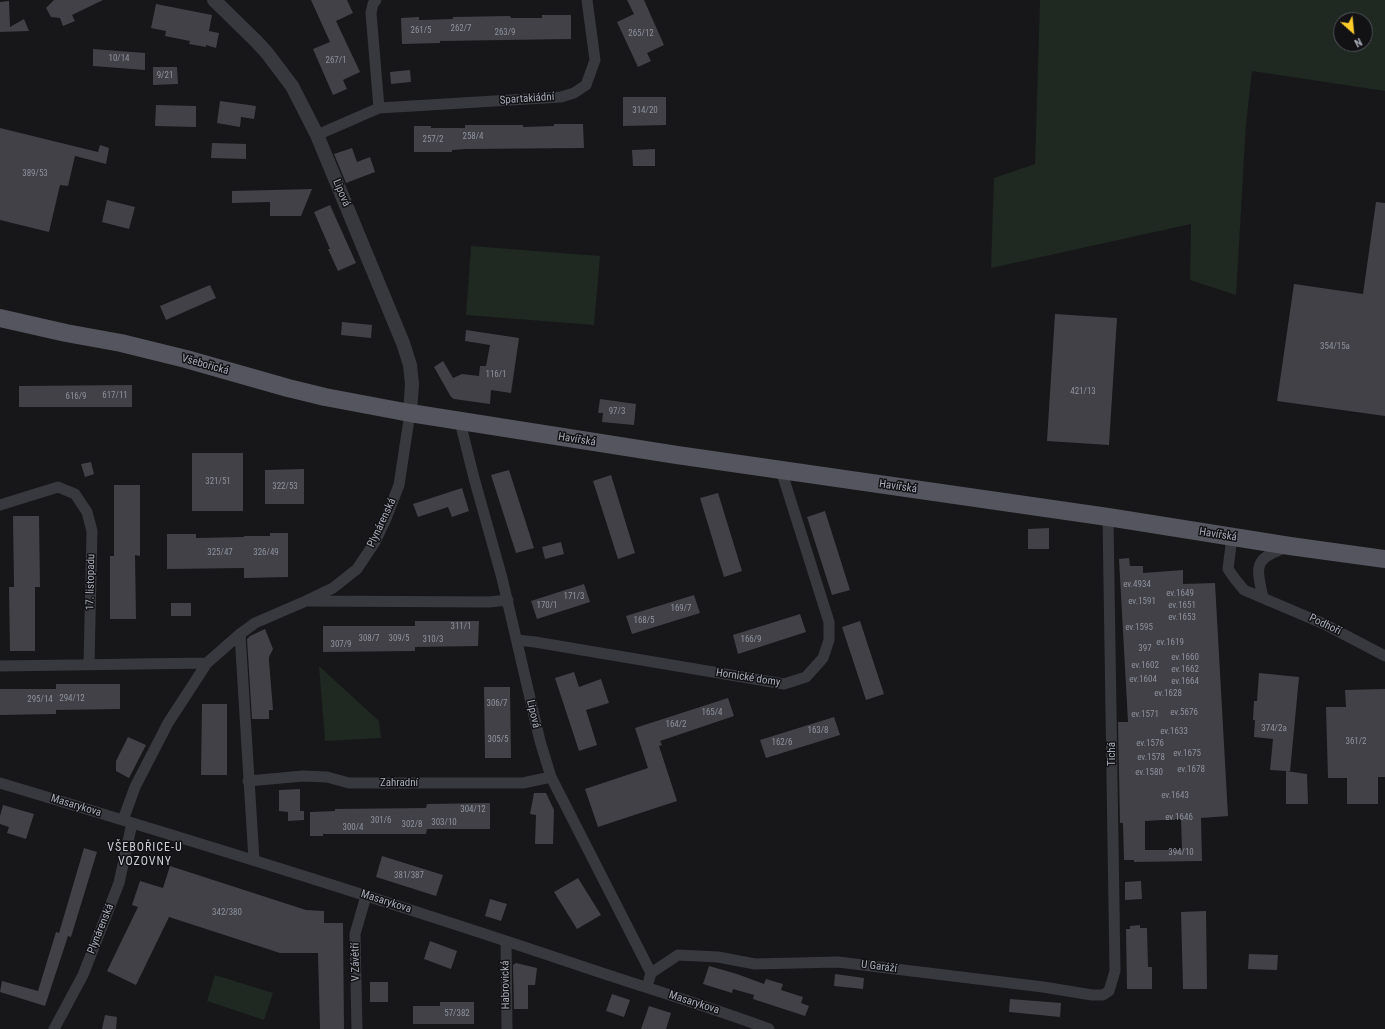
<!DOCTYPE html>
<meta charset="utf-8">
<style>
body{margin:0}
#map{position:relative;width:1385px;height:1029px;overflow:hidden;background:#17171a;font-family:"Roboto Condensed",sans-serif}
canvas{display:block}
.north{position:absolute;left:1333px;top:12px;width:40px;height:40px;box-sizing:border-box;background:#121215;border:1px solid #4e5057;border-radius:50%;rotate:153deg;font-size:11px;font-weight:700;line-height:16px;text-align:center;color:#a8acba}
.north::after{content:'';display:block;margin:auto;width:14px;height:18px;background:#ffcc2a;clip-path:polygon(50% 0,100% 100%,50% 72%,0 100%)}
</style>
<div id="map">
<canvas width="1385" height="1029"></canvas>
<div class="north">N</div>
</div>
<script>
const c = document.querySelector('canvas').getContext('2d');
c.lineJoin = 'round';
function fillPath(path, color) { c.fillStyle = color; c.fill(path, 'evenodd'); }
function stroke(path, color, width, dash) { c.strokeStyle = color; c.lineWidth = width; c.lineCap = dash ? 'butt' : 'round'; c.setLineDash(dash || []); c.stroke(path); }
function drawText(font, color, halo, rows, align = 'center') {
  c.font = font + ' "Roboto Condensed",sans-serif'; c.lineWidth = 3; c.setLineDash([]); c.textBaseline = 'middle'; c.strokeStyle = halo; c.fillStyle = color; for (const [text, x, y, turn = 0] of rows) {
    c.save(); c.translate(x, y); c.rotate((+turn || 0) * Math.PI / 180); c.textAlign = isNaN(turn) ? turn : align; if (halo) c.strokeText(text, 0, 0); c.fillText(text, 0, 0); c.restore();
  }
}
fillPath(new Path2D(`
 M 1040,0 L 1385,0 L 1385,91 L 1252,71 L 1246,124 L 1236,295 L 1190,280 L 1191,224 L 991,268 L 994,178 L 1035,164 ZM 1341,20 L 1365,20 L 1365,44 L 1341,44 Z
 M 471,246 L 600,256 L 594,325 L 466,315 Z
 M 319,666 L 379,721 L 381,738 L 325,741 Z
 M 215,975 L 273,993 L 264,1020 L 207,1001 Z`), '#1f2821');
fillPath(new Path2D(`
 M 54,0 L 103,0 L 72,15 L 75,21 L 63,26 L 60,18 L 51,17 L 46,8 Z
 M 311,0 L 347,0 L 353,13 L 336,21 L 360,72 L 343,80 L 347,89 L 333,95 L 313,49 L 330,42 Z
 M 627,0 L 644,0 L 664,45 L 647,53 L 651,61 L 638,67 L 617,22 L 634,14 Z
 M 9,1 L 10,27 L 24,19 L 29,31 L 0,32 L 0,2 Z
 M 156,4 L 212,15 L 209,31 L 219,33 L 216,48 L 206,45 L 206,47 L 189,44 L 190,41 L 165,36 L 166,31 L 151,28 Z
 M 542,15 L 571,15 L 571,39 L 440,41 L 440,43 L 402,44 L 401,18 L 419,17 L 419,20 L 453,19 L 453,17 L 510,16 L 511,18 L 542,18 Z
 M 93,49 L 145,53 L 145,70 L 93,66 Z
 M 153,67 L 177,67 L 178,84 L 153,85 Z
 M 410,70 L 411,82 L 391,84 L 390,72 Z
 M 623,97 L 666,97 L 666,125 L 623,126 Z
 M 220,101 L 256,106 L 254,119 L 241,117 L 240,127 L 217,123 Z
 M 156,105 L 196,106 L 196,127 L 155,126 Z
 M 554,124 L 583,124 L 584,148 L 466,149 L 452,150 L 452,152 L 414,152 L 414,126 L 431,126 L 431,128 L 465,128 L 465,125 L 523,125 L 523,127 L 554,126 Z
 M 0,128 L 98,152 L 100,145 L 109,148 L 106,164 L 75,156 L 68,186 L 60,185 L 49,232 L 0,220 Z
 M 212,143 L 246,144 L 246,159 L 211,158 Z
 M 352,148 L 357,162 L 370,157 L 375,172 L 346,183 L 334,154 Z
 M 655,149 L 655,166 L 633,166 L 632,150 Z
 M 312,189 L 301,216 L 270,216 L 270,202 L 232,203 L 232,191 Z
 M 107,200 L 135,207 L 129,229 L 102,222 Z
 M 1376,202 L 1385,203 L 1385,416 L 1277,401 L 1294,284 L 1363,294 Z
 M 330,205 L 356,263 L 338,271 L 328,249 L 330,249 L 314,212 Z
 M 210,285 L 216,298 L 166,320 L 160,306 Z
 M 1055,314 L 1117,318 L 1109,445 L 1047,441 Z
 M 342,322 L 372,325 L 371,338 L 341,335 Z
 M 466,330 L 519,338 L 511,393 L 491,390 L 490,404 L 454,399 L 451,397 L 434,367 L 443,361 L 453,378 L 462,374 L 479,376 L 480,366 L 486,366 L 490,345 L 465,341 Z
 M 132,385 L 132,407 L 19,407 L 19,386 Z
 M 600,399 L 636,404 L 634,425 L 602,422 L 603,413 L 598,413 Z
 M 192,453 L 243,453 L 243,511 L 192,511 Z
 M 91,462 L 94,474 L 85,477 L 81,464 Z
 M 304,469 L 304,504 L 265,504 L 265,470 Z
 M 509,470 L 534,548 L 516,553 L 491,475 Z
 M 611,475 L 635,553 L 618,559 L 593,481 Z
 M 114,485 L 140,485 L 140,556 L 135,555 L 136,619 L 110,619 L 110,556 L 114,556 Z
 M 462,488 L 469,511 L 452,517 L 448,507 L 418,517 L 413,504 Z
 M 718,493 L 742,571 L 724,577 L 700,498 Z
 M 825,511 L 850,590 L 832,595 L 807,517 Z
 M 13,516 L 39,516 L 40,587 L 35,587 L 35,651 L 10,651 L 9,587 L 14,587 Z
 M 1049,528 L 1049,549 L 1028,549 L 1028,529 Z
 M 270,533 L 288,533 L 288,577 L 244,578 L 244,568 L 167,569 L 167,534 L 196,534 L 196,538 L 244,537 L 244,536 L 270,536 Z
 M 561,542 L 564,554 L 545,559 L 542,547 Z
 M 1129,558 L 1130,566 L 1143,566 L 1143,573 L 1183,570 L 1183,584 L 1215,583 L 1228,816 L 1201,818 L 1202,861 L 1134,862 L 1134,860 L 1124,860 L 1123,823 L 1120,823 L 1118,722 L 1128,722 L 1119,559 ZM 1181,819 L 1182,850 L 1145,850 L 1145,821 Z
 M 584,584 L 590,602 L 537,619 L 531,601 Z
 M 694,595 L 700,613 L 632,634 L 626,616 Z
 M 171,603 L 191,603 L 191,616 L 171,616 Z
 M 800,614 L 806,632 L 738,654 L 733,635 Z
 M 415,621 L 479,621 L 478,646 L 415,647 L 415,651 L 323,652 L 323,626 L 415,626 Z
 M 860,621 L 884,694 L 866,700 L 842,627 Z
 M 265,629 L 273,649 L 269,657 L 269,661 L 273,710 L 269,710 L 269,719 L 252,719 L 247,639 L 250,636 Z
 M 574,672 L 579,687 L 601,679 L 609,703 L 586,710 L 597,745 L 579,751 L 555,678 Z
 M 1259,673 L 1299,677 L 1290,772 L 1286,771 L 1307,774 L 1308,804 L 1286,804 L 1286,771 L 1270,770 L 1273,739 L 1254,737 L 1255,720 L 1253,720 L 1254,701 L 1257,701 Z
 M 56,684 L 120,684 L 120,709 L 56,710 L 56,714 L 0,715 L 0,689 L 56,689 Z
 M 484,687 L 510,687 L 511,758 L 485,758 Z
 M 1385,689 L 1385,777 L 1378,777 L 1378,804 L 1347,804 L 1347,778 L 1328,778 L 1326,707 L 1346,707 L 1345,690 Z
 M 728,698 L 734,716 L 660,741 L 662,745 L 659,746 L 677,801 L 598,827 L 585,789 L 648,768 L 635,728 Z
 M 202,704 L 227,704 L 227,775 L 201,775 Z
 M 834,717 L 840,735 L 766,758 L 760,740 Z
 M 128,737 L 146,745 L 129,778 L 116,771 L 116,761 Z
 M 300,789 L 300,811 L 304,811 L 304,820 L 288,821 L 288,812 L 279,811 L 279,790 Z
 M 534,793 L 546,793 L 554,810 L 553,844 L 535,844 L 536,815 L 530,814 Z
 M 490,803 L 490,829 L 427,829 L 426,834 L 323,834 L 323,836 L 310,836 L 310,812 L 335,811 L 335,809 L 426,808 L 427,804 Z
 M 3,805 L 34,814 L 26,839 L 7,833 L 9,827 L 0,824 L 0,816 Z
 M 84,848 L 97,852 L 71,937 L 68,936 L 45,1006 L 0,992 L 2,981 L 38,991 L 56,932 L 59,933 Z
 M 382,856 L 443,875 L 436,896 L 376,877 Z
 M 170,866 L 306,910 L 324,911 L 324,923 L 343,923 L 344,1029 L 320,1029 L 318,953 L 280,953 L 169,917 L 136,985 L 107,971 L 138,907 L 132,905 L 140,881 L 163,888 Z
 M 578,878 L 601,915 L 577,929 L 554,892 Z
 M 1141,881 L 1142,899 L 1125,900 L 1125,882 Z
 M 490,899 L 507,904 L 501,921 L 485,916 Z
 M 1206,911 L 1207,989 L 1183,989 L 1181,912 Z
 M 1140,925 L 1140,928 L 1147,928 L 1148,967 L 1152,967 L 1152,989 L 1127,989 L 1126,929 L 1130,929 L 1130,926 Z
 M 430,941 L 457,951 L 451,969 L 424,959 Z
 M 1249,954 L 1278,955 L 1277,970 L 1248,969 Z
 M 516,963 L 537,968 L 535,985 L 528,985 L 528,1009 L 514,1009 L 513,965 Z
 M 709,966 L 737,974 L 764,984 L 766,979 L 783,984 L 781,990 L 803,997 L 801,1003 L 809,1006 L 805,1016 L 753,999 L 754,995 L 733,989 L 732,993 L 703,984 Z
 M 835,974 L 864,978 L 863,989 L 834,986 Z
 M 370,982 L 388,982 L 388,1002 L 370,1002 Z
 M 612,994 L 630,1000 L 624,1017 L 606,1011 Z
 M 1010,999 L 1061,1003 L 1060,1017 L 1009,1012 Z
 M 440,1002 L 474,1002 L 474,1024 L 413,1024 L 413,1006 L 440,1006 Z
 M 649,1006 L 671,1013 L 666,1029 L 641,1029 Z
 M 105,1015 L 117,1017 L 116,1029 L 102,1029 Z`), '#414147');
stroke(new Path2D(`
 M 376,0 L 373,4 L 371,13 L 379,108
 M 317,135 L 379,108 L 561,97 L 574,93 L 586,85 L 595,60 L 587,0
 M 460,422 L 474,478 L 502,578 L 540,741 L 551,777 L 651,973 L 649,980
 M 0,505 L 58,487 L 75,494 L 87,512 L 92,531 L 89,664
 M 1232,537 L 1228,569 L 1235,579 L 1244,590 L 1324,624 L 1385,656
 M 1263,598 C 1257,568 1252,559 1285,548
 M 309,601 L 489,602 L 508,600
 M 240,634 L 254,860
 M 517,640 L 535,642 L 784,684 L 806,677 L 823,658 L 829,640 L 829,622 L 781,470
 M 0,666 L 207,663
 M 248,781 L 303,776 L 327,777 L 349,783 L 523,783 L 551,777
 M 0,783 C 194,841 388,901 581,966 C 643,987 707,1006 769,1029
 M 123,820 L 135,787 L 168,723 L 207,663 L 240,634 L 255,623 L 306,601 L 333,588 L 357,569 L 375,542 L 385,521 L 399,485 L 410,413
 M 506,941 L 507,1029
 M 651,973 L 678,955 L 718,957 L 755,964 L 838,962 L 1043,987 L 1092,995 L 1103,995 L 1109,991 L 1115,971 L 1108,517
 M 54,1029 L 83,975 L 119,883 L 132,823
 M 357,1029 L 355,934 L 366,896`), '#38383f', 11);
stroke(new Path2D(`
 M 214,0 L 256,41 L 267,53 L 292,86 L 317,135 L 403,343 L 410,365 L 412,384 L 410,413`), '#38383f', 14);
stroke(new Path2D(`
 M 0,318 L 66,333 L 121,343 L 186,359 L 288,388 L 325,397 L 410,413 L 677,455 L 1108,517 L 1290,546 L 1385,559`), '#54555e', 18);
drawText('9px', '#8e919d', null, [
 ["262/7",461,29],
 ["261/5",421,31],
 ["263/9",505,33],
 ["265/12",641,34],
 ["10/14",119,59],
 ["267/1",336,61],
 ["9/21",165,76],
 ["314/20",645,111],
 ["258/4",473,137],
 ["257/2",433,140],
 ["389/53",35,174],
 ["354/15a",1335,347],
 ["116/1",496,375],
 ["421/13",1083,392],
 ["617/11",115,396],
 ["616/9",76,397],
 ["97/3",617,412],
 ["321/51",218,482],
 ["322/53",285,487],
 ["325/47",220,553],
 ["326/49",266,553],
 ["ev.4934",1137,585],
 ["ev.1649",1180,594],
 ["171/3",574,597],
 ["ev.1591",1142,602],
 ["170/1",547,606],
 ["ev.1651",1182,606],
 ["169/7",681,609],
 ["ev.1653",1182,618],
 ["168/5",644,621],
 ["311/1",461,627],
 ["ev.1595",1139,628],
 ["308/7",369,639],
 ["309/5",399,639],
 ["310/3",433,640],
 ["166/9",751,640],
 ["ev.1619",1170,643],
 ["307/9",341,645],
 ["397",1145,649],
 ["ev.1660",1185,658],
 ["ev.1602",1145,666],
 ["ev.1662",1185,670],
 ["ev.1604",1143,680],
 ["ev.1664",1185,682],
 ["ev.1628",1168,694],
 ["294/12",72,699],
 ["295/14",40,700],
 ["306/7",497,704],
 ["165/4",712,713],
 ["ev.5676",1184,713],
 ["ev.1571",1145,715],
 ["164/2",676,725],
 ["374/2a",1274,729],
 ["163/8",818,731],
 ["ev.1633",1174,732],
 ["305/5",498,740],
 ["361/2",1356,742],
 ["162/6",782,743],
 ["ev.1576",1150,744],
 ["ev.1675",1187,754],
 ["ev.1578",1151,758],
 ["ev.1678",1191,770],
 ["ev.1580",1149,773],
 ["ev.1643",1175,796],
 ["304/12",473,810],
 ["ev.1646",1179,818],
 ["301/6",381,821],
 ["303/10",444,823],
 ["302/8",412,825],
 ["300/4",353,828],
 ["394/10",1181,853],
 ["381/387",409,876],
 ["342/380",227,913],
 ["57/382",457,1014]
]);
drawText('11px', '#a8acba', '#121215', [
 ["Spartakiádní",527,99,-4],
 ["Lipová",341,193,67],
 ["Všebořická",205,365,16],
 ["Havířská",577,440,9],
 ["Havířská",898,487,8],
 ["Plynárenská",382,523,-65],
 ["Havířská",1218,535,9],
 ["17. listopadu",91,582,-89],
 ["Podhoří",1325,625,26],
 ["Hornické domy",748,678,9],
 ["Lipová",533,714,77],
 ["Tichá",1112,754,-90],
 ["Zahradní",399,783],
 ["Masarykova",76,806,17],
 ["Masarykova",386,902,18],
 ["Plynárenská",101,929,-68],
 ["V Závětří",356,962,-91],
 ["U Garáží",879,967,7],
 ["Habrovická",506,985,-91],
 ["Masarykova",694,1003,18]
]);
c.letterSpacing = '1px';
drawText('12px', '#caccd6', '#121215', [
 ["VŠEBOŘICE-U",145,848],
 ["VOZOVNY",145,862]
]);
c.letterSpacing = '0px';
</script>
